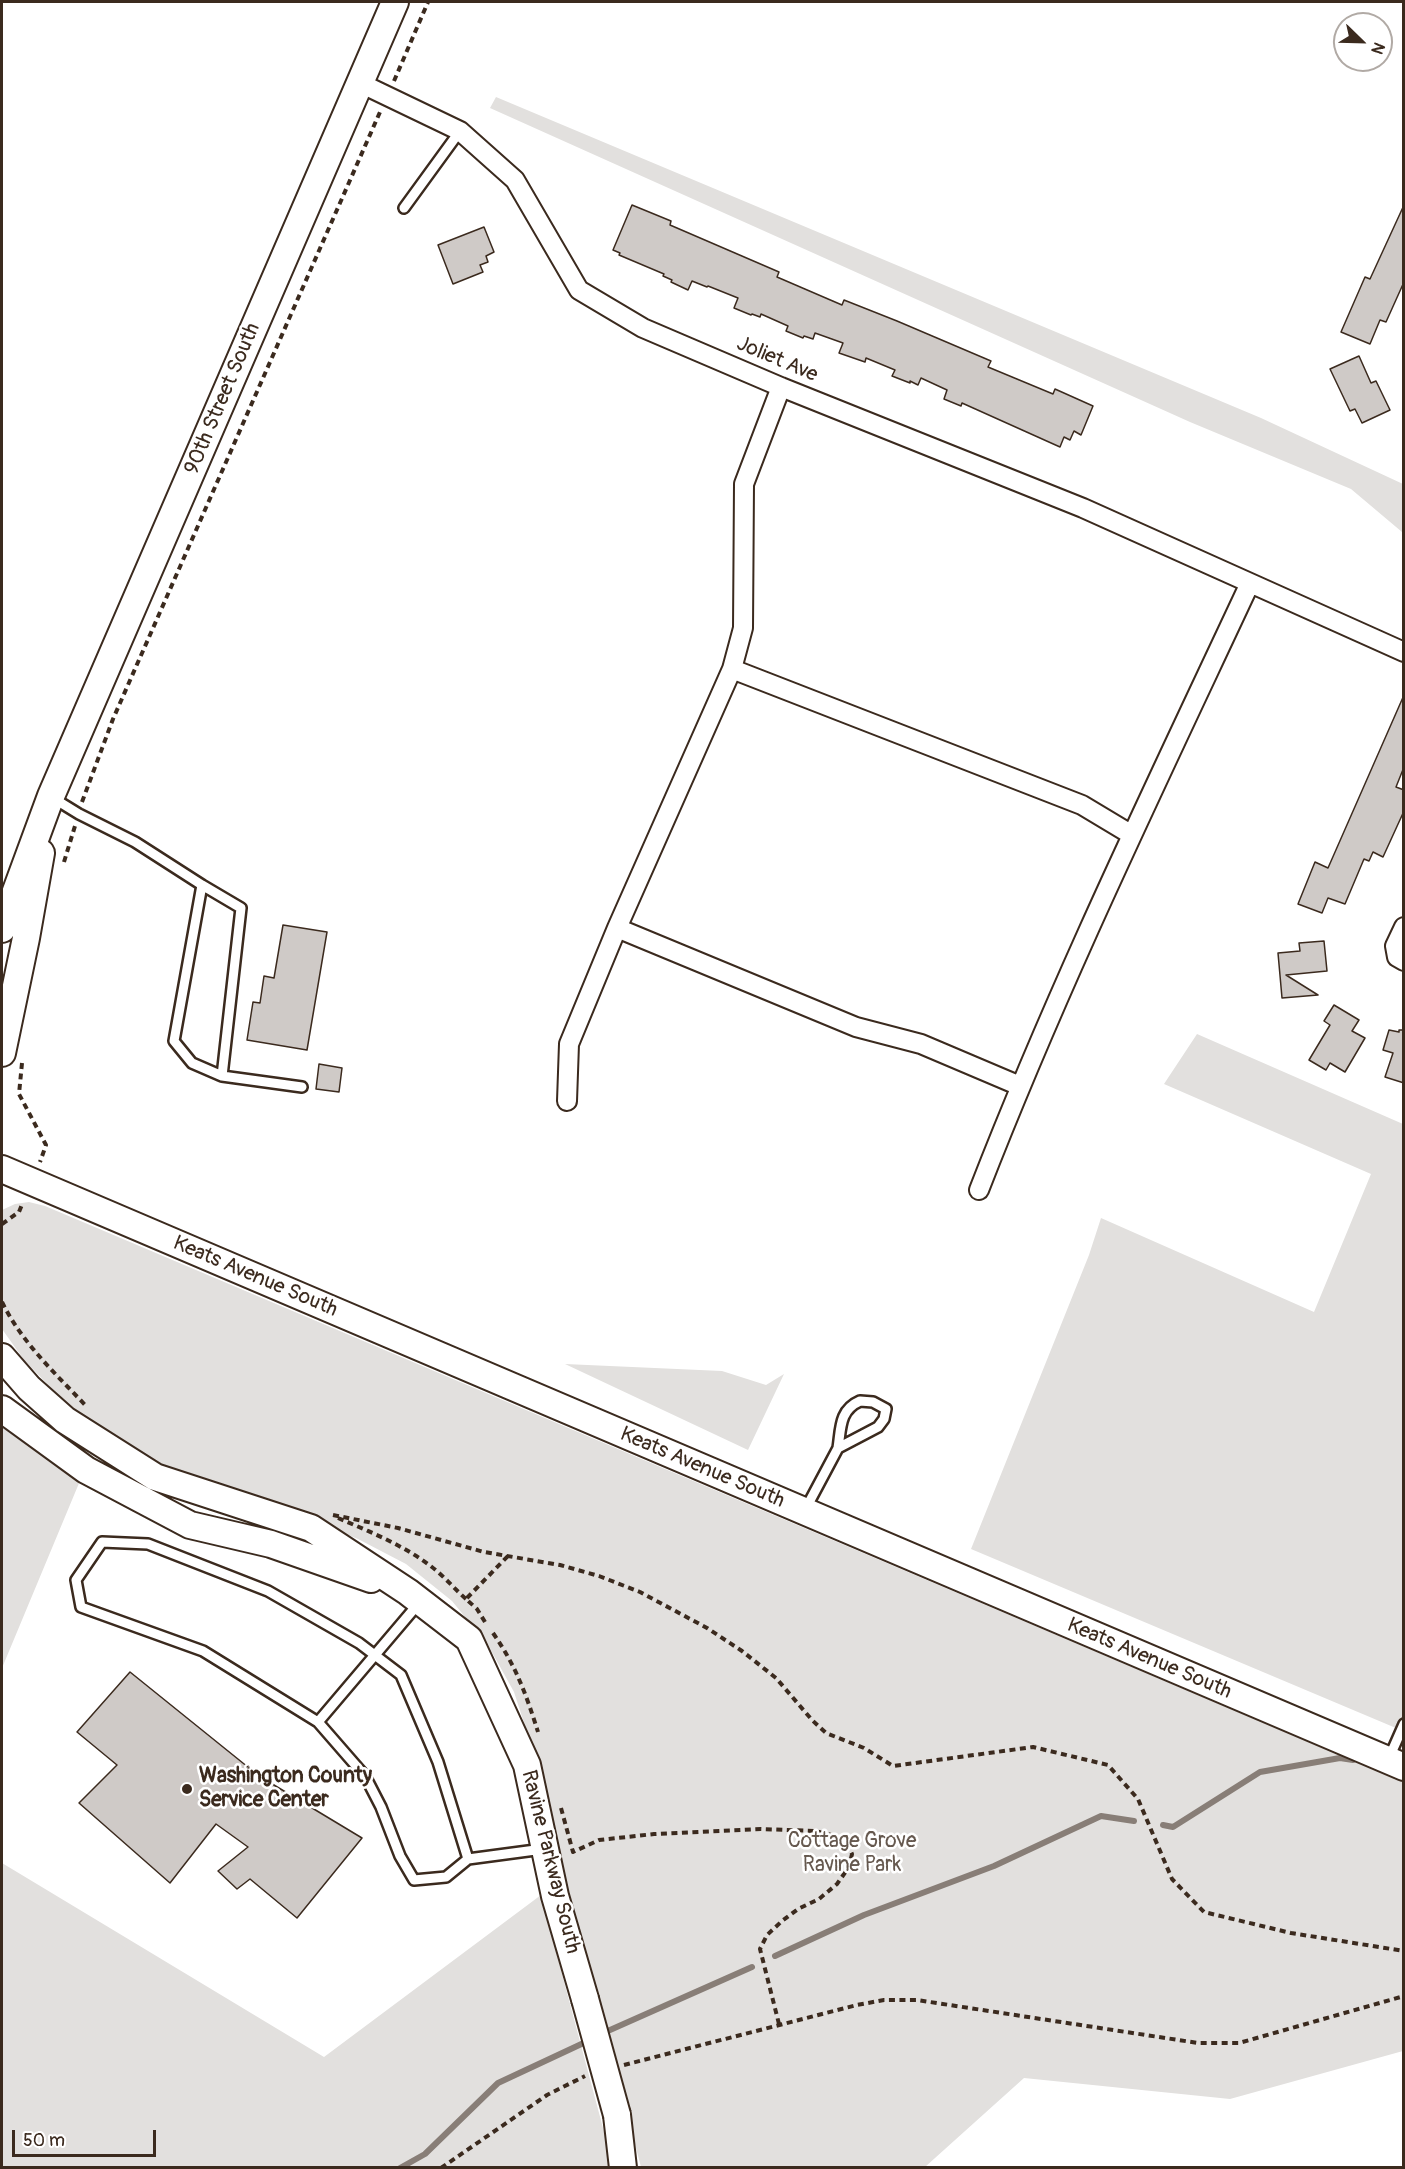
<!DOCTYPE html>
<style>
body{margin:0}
#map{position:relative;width:1405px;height:2169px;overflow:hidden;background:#fff;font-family:Pangolin,sans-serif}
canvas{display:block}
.frame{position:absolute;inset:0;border:3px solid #3b2a1e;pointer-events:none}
.north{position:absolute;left:1333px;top:12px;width:60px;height:60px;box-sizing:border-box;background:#fff;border:2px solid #b1aaa5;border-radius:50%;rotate:113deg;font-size:16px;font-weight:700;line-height:24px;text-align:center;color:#3b2a1e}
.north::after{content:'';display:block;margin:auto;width:21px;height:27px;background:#3b2a1e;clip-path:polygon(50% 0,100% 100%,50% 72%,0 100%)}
.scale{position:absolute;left:12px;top:2130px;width:144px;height:27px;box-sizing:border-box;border:3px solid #3b2a1e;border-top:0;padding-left:8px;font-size:18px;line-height:21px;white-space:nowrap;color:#3b2a1e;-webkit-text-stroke:4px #fff;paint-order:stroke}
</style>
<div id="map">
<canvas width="1405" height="2169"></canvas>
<div class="frame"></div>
<div class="north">N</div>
<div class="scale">50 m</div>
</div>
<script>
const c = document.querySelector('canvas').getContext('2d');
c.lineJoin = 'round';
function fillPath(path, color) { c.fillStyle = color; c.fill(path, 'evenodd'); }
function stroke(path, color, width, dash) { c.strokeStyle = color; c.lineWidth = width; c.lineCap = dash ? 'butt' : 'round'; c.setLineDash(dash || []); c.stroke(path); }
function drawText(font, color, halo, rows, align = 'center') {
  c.font = font + ' Pangolin,sans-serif'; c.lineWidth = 5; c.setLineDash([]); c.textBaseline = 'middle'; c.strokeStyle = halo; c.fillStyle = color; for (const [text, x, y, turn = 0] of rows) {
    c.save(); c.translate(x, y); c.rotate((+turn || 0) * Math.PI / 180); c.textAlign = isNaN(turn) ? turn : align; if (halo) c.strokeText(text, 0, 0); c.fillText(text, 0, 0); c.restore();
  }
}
fillPath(new Path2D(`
 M 496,97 L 1261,418 L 1403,484 L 1402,532 L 1351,489 L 1190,422 L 490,108 Z
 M 1197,1034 L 1403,1124 L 1403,1731 L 971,1549 L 1089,1255 L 1101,1218 L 1314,1312 L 1371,1174 L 1164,1084 Z
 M 29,1202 L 45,1206 L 97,1228 L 1403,1782 L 1403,2051 L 1230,2099 L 1024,2078 L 925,2167 L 641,2167 L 526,1729 L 514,1692 L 488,1645 L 452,1601 L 406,1564 L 358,1539 L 324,1525 L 178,1475 L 98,1436 L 24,1360 L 2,1329 L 2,1210 L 15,1204 Z
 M 565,1364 L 722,1371 L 766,1385 L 784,1374 L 748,1450 Z
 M 2,1419 L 82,1476 L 2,1668 Z
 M 2,1863 L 324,2057 L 541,1895 L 607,2143 L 612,2167 L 2,2167 Z`), '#e2e0de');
stroke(new Path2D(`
 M 1163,1825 L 1173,1827 L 1260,1772 L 1340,1758 L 1353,1760
 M 775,1956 L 864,1915 L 994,1866 L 1101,1816 L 1134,1821
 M 601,2034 L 752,1967
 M 400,2168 L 425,2154 L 498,2083 L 590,2040`), '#887e77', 6);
const building = new Path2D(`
 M 632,205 L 671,221 L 670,225 L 779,272 L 777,277 L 842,305 L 844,300 L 897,321 L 991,361 L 988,367 L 1053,394 L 1055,389 L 1093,406 L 1081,435 L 1074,431 L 1070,440 L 1064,437 L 1060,447 L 962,403 L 961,406 L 944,399 L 947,390 L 921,378 L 918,385 L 910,381 L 910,383 L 892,376 L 895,370 L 866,358 L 865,362 L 839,353 L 843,343 L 815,333 L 813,339 L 804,336 L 803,338 L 786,331 L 788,326 L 761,314 L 760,317 L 752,314 L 751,315 L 734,308 L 738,298 L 708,286 L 707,287 L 692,281 L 688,290 L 671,282 L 672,280 L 663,276 L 664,274 L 619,255 L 620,253 L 613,250 Z
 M 1404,205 L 1404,282 L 1386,322 L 1380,320 L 1370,344 L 1341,332 L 1365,277 L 1370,279 Z
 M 484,227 L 494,252 L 486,256 L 488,262 L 480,265 L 483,272 L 453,284 L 438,245 Z
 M 1359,356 L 1371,383 L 1376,381 L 1390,410 L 1362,423 L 1355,409 L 1350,411 L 1330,369 Z
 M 1404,695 L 1404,767 L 1396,787 L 1404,790 L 1404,811 L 1383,857 L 1373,852 L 1369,861 L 1364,859 L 1345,904 L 1328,898 L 1322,913 L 1298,904 L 1315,862 L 1328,868 Z
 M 283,925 L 327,932 L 307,1050 L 247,1040 L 253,1002 L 260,1003 L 264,976 L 274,978 Z
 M 1324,941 L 1327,971 L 1286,975 L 1318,995 L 1282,998 L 1278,953 L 1300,951 L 1299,943 Z
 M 1334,1005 L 1359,1020 L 1352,1031 L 1365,1038 L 1345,1072 L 1330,1063 L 1326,1070 L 1309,1060 L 1330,1025 L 1324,1021 Z
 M 1389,1030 L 1399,1032 L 1399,1030 L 1404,1030 L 1404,1083 L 1385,1077 L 1393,1053 L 1383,1050 Z
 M 319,1064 L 342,1068 L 339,1092 L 316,1089 Z
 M 130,1672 L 259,1776 L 362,1838 L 297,1918 L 250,1879 L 237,1889 L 218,1871 L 248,1847 L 216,1824 L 170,1883 L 79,1803 L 117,1765 L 77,1732 Z`);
fillPath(building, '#cfcac7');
stroke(building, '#3b2a1e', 1.5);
const lane = new Path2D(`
 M 404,208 L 460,131
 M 53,798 L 79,814 L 135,842 L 202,885 L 174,1041 L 192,1063 L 222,1076 L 302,1087
 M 202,885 L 241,908 L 222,1076
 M 860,1401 L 873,1402 L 886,1409 L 884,1419 L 878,1427 L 838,1448 C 841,1429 839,1410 860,1401 Z
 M 805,1510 L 838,1448
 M 318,1722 L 419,1603
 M 1389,1758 L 1404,1724
 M 468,1859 L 446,1877 L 414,1880 L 400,1856 L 381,1807 L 365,1776 L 318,1722 L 203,1651 L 81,1607 L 76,1580 L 102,1542 L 148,1544 L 268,1591 L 359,1643 L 401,1675 L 438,1762 L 468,1859 L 543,1849`);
const street = new Path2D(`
 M 360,83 L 460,131 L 515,180 L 579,290 L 643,328 L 781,387 L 1083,508 L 1404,652
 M 732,669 L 1082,805 L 1132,835
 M 1404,927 L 1395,946 L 1397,957 L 1404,961
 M 617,928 L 856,1027 L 921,1044 L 1020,1086
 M 567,1101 L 569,1044 L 617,928 L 732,669 L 743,628 L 744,484 L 781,387
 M 979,1190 C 1059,984 1156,784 1250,583`);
const secondary = new Path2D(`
 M 2,929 L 51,796 L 395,2
 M 2,1053 L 26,938 L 41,853
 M 2,1169 L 1404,1767
 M 2,1357 L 29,1388 L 65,1420 L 155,1477 L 311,1528 L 408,1592 L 469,1639 L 527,1765 L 555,1896 L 585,1999
 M 2,1409 L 86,1470 L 190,1525 L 271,1544 L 371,1579
 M 617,2115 L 623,2168`);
stroke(lane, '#3b2a1e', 14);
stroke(street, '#3b2a1e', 22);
stroke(secondary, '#3b2a1e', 30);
stroke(new Path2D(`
 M 394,81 L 428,2
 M 82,802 L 113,719 L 380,112
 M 64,862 L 75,826
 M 22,1063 L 19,1094 L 46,1145 L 40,1162
 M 2,1224 L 19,1212 L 23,1202
 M 2,1302 C 22,1343 56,1374 87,1407
 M 333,1515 L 398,1528 L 484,1552 L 560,1565 L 599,1576 L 640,1592 L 707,1628 L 742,1651 L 776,1678 L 812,1720 L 826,1733 L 864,1748 L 893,1766 L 1033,1747 L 1108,1765 L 1138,1799 L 1172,1879 L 1204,1912 L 1291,1933 L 1404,1951
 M 338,1518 C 373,1533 410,1548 438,1572 C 448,1581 456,1590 466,1599
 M 485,1622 L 477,1609 L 466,1599 L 508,1556
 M 493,1633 C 516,1666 526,1694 538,1732
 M 561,1808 L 573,1852 L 599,1840 L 654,1834 L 761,1829 L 815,1831 L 836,1836 L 847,1843 L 852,1854 L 849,1867 L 837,1884 L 819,1899 L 798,1909 L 782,1921 L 767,1935 L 760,1949 L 779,2024
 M 624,2065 L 857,2005 L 884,2000 L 917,2000 L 1198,2043 L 1239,2043 L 1404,1996
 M 441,2168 L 547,2095 L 585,2076`), '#3b2a1e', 4, [6, 4.5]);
stroke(lane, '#fff', 9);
stroke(street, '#fff', 18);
stroke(secondary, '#fff', 26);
const secondaryBridge = new Path2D(`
 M 585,1999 L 617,2115`);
stroke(secondaryBridge, '#3b2a1e', 30, []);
stroke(secondaryBridge, '#fff', 26);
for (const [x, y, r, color] of [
 [187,1789,6,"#3b2a1e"]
]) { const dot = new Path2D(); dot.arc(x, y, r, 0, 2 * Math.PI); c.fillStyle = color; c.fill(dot); stroke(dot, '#fff', 2); }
drawText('21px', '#3b2a1e', '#fff', [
 ["Joliet Ave",777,360,23],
 ["90th Street South",223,399,-67],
 ["Keats Avenue South",255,1277,23],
 ["Keats Avenue South",702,1468,23],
 ["Keats Avenue South",1149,1659,23],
 ["Ravine Parkway South",550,1862,76]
]);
drawText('bold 21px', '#3b2a1e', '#fff', [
 ["Washington County",199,1777],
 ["Service Center",199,1801]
], 'left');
drawText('21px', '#65584e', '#fff', [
 ["Cottage Grove",852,1842],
 ["Ravine Park",852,1866]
]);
</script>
